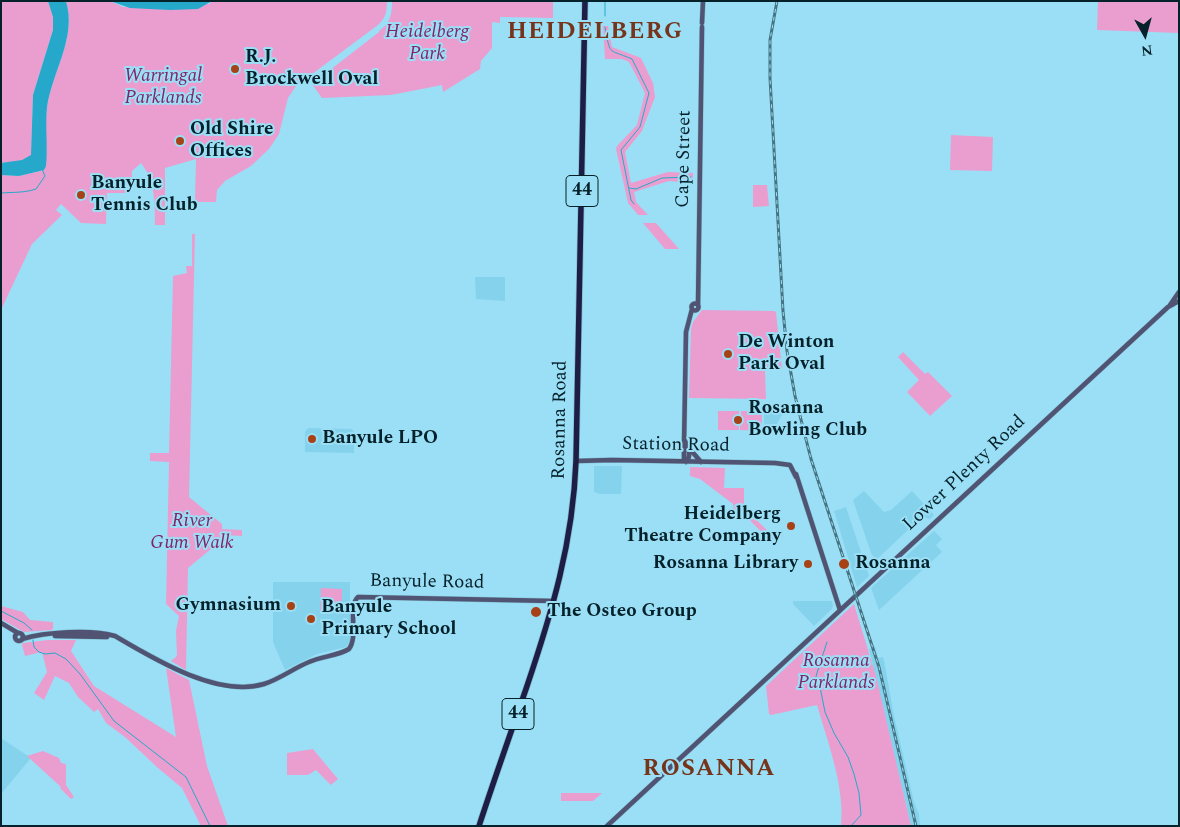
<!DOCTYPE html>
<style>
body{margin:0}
#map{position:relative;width:1180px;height:827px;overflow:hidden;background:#9bdff6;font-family:Spectral,serif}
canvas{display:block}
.frame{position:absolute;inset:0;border:2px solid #05212a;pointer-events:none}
.north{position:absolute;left:1120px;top:10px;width:50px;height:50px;-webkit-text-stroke:4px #9bdff6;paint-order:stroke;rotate:173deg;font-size:14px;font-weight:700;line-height:20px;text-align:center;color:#05212a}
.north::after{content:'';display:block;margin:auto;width:18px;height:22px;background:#05212a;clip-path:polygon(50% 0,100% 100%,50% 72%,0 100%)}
</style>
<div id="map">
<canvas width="1180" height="827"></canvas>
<div class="frame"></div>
<div class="north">N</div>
</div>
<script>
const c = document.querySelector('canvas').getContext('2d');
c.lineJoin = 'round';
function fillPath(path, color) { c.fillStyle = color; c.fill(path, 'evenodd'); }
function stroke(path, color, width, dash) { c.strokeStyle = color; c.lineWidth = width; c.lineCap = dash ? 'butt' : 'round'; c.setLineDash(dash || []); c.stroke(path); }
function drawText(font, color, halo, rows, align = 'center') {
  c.font = font + ' Spectral,serif'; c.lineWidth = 4; c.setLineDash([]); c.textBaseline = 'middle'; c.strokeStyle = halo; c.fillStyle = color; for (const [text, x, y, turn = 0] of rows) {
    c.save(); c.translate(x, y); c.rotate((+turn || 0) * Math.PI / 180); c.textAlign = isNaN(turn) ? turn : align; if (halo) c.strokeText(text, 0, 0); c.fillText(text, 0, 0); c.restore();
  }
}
fillPath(new Path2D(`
 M 475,277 L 505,277 L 505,301 L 476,299 Z
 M 764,407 L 779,407 L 782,415 L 775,427 L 777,434 L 764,433 Z
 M 308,428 L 352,429 L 354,432 L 354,453 L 305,452 L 305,432 Z
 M 594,466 L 622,466 L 621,494 L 600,494 L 594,492 Z
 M 864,491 L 884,512 L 891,510 L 912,491 L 934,515 L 930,519 L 922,517 L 876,560 L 871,553 L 853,500 Z
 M 846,507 L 869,576 L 857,587 L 834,511 Z
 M 934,531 L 942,539 L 936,545 L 942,552 L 879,610 L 871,588 L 873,586 Z
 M 273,582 L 350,582 L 350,642 L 346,647 L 317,654 L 285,670 L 273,642 Z
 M 793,601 L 832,601 L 833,606 L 832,609 L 814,626 L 793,604 Z
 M 875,647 L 878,658 L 883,657 L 884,660 L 894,716 L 914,802 L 919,814 L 920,826 L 911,826 L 869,649 Z
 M 1,738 L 31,758 L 1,794 Z`), '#85d2ec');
fillPath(new Path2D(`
 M 1,1 L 48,1 L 53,17 L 53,30 L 33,95 L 31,156 C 23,162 11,162 1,163 Z
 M 66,1 L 110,1 L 123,7 L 209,4 L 212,1 L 387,1 C 387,11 386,18 378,25 L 296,86 L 288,98 L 279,134 L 269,149 L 251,166 L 225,181 L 217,190 L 216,202 L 195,202 L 196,159 L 165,168 L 165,225 L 155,225 C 155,202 155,181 141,163 L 132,171 L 132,183 L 126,185 L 126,190 L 129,193 L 107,193 L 106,224 L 81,223 L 61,204 L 56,210 L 62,215 L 32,244 L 1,310 L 1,175 L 19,176 L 44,170 L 46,162 C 46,144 45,125 47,107 C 52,72 77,38 66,1 Z
 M 392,1 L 553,1 L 553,18 L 500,17 L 500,23 L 492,22 L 492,48 L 481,61 L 480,69 L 443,92 L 442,85 L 391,95 L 322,98 L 312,84 L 379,32 L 379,31 C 390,23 392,15 392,1 Z
 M 1098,1 L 1179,1 L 1179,33 L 1097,30 Z
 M 603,26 L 608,26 L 612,47 L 641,58 L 653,83 L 655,97 L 642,131 L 625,152 L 631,183 L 668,172 L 693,173 L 693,183 L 669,181 L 634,192 L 636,202 L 648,215 L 638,215 L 628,203 L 616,149 L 617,146 L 637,125 L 645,93 L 629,62 L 622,59 L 605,59 Z
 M 951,135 L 993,137 L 992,171 L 950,170 Z
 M 753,185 L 767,185 L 769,206 L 753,207 Z
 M 643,223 L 656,223 L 679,249 L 665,249 Z
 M 192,234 L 195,234 L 189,497 L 222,524 L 222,529 L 242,530 L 242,536 L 222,535 L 222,540 L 188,568 L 186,670 L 171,661 L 177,656 L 176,631 L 179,616 L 166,604 L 169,462 L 150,461 L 150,453 L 169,453 L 173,276 L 187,273 L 186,266 L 192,266 Z
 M 702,310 L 774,311 L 776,312 L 782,369 L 765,369 L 766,399 L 689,398 L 691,329 L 693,322 Z
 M 903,352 L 925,374 L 928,372 L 952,396 L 930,416 L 907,392 L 919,380 L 898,357 Z
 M 718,411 L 739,411 L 739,430 L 718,430 Z
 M 741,411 L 762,411 L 762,431 L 740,430 Z
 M 690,467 L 725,468 L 724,488 L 744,488 L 744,508 L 769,532 L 783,536 L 770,540 L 740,511 L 739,517 L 734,511 L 733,504 L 700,479 L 690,476 Z
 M 321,588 L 342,589 L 342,611 L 320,611 Z
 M 854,604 L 876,676 L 911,826 L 841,826 C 845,787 828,743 817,705 L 771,715 L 769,714 L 766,686 Z
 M 1,606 L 23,612 L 30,620 L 53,622 L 53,628 L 52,630 L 24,632 L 1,619 Z
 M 48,640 L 76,640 L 71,651 L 94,686 L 176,737 L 166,668 L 189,680 L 207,766 L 228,826 L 201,826 L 182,788 L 158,768 L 125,737 L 106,723 L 98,709 L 94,712 L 78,697 L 69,683 L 55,676 L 44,700 L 34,693 L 47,672 L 42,652 L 25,656 L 22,645 L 23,643 Z
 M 313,749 L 338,779 L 331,785 L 316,770 L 308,775 L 287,775 L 287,753 Z
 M 43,751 L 59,758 L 61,763 L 66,764 L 66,785 L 74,797 L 71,799 L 60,788 L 61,787 L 27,756 Z
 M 561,793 L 602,793 L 593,801 L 561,801 Z`), '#ea9ecf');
fillPath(new Path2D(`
 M 48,1 L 66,1 C 77,38 52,72 47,107 C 45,127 48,146 46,166 L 44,170 L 19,176 L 1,175 L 1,163 L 22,160 L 31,155 L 33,95 L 53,30 L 53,17 Z
 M 110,1 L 212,1 L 198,9 L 170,10 L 130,8 Z`), '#25a8ca');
stroke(new Path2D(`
 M 605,16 L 605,1
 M 605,27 C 611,56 606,48 632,59 L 649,93 L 640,127 L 621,150 L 631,200 L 634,204
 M 629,188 L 636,189 L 662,178 L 691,177
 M 1,193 C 14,192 24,193 36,189 L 45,176 L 42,169
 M 1,611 L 24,623 L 32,630
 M 33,640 L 34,647 L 39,652 L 45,654 L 55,653 L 66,659 L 80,674 L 114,721 L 186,777 L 210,826
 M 827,642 L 816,676 L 820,687 L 825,712 L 834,733 L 848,757 L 854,774 L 859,793 L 861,815 L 851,826`), '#25a8ca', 1);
const secondary = new Path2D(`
 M 702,23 L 703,1
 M691.5 307a3.5 3.5 0 1 1 7 0a3.5 3.5 0 1 1-7 0Z
 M 698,305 L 702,27
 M 1170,305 L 1179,292
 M 685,441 C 688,448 692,456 686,462
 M 689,448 L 701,462
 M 576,461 L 612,460 L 775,463 L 790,465 L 796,477
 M 686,462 L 684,459 L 684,445 L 686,332 L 692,309
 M 796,474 L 840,610
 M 1,623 L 18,633
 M15 637a4 4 0 1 1 8 0a4 4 0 1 1-8 0Z
 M 55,636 L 107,637
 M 22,639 C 45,632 91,629 115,636 C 154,659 218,698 264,684 C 280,679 294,668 309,662 C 322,656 338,656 349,649 C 359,636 347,607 358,597 L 554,601
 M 607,826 L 1168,307 L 1179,301`);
const highway = new Path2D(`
 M 479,826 C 494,780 510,735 526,689 C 552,612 573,543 576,461 L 585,1`);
stroke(secondary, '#80bdd1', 5.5);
stroke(highway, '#80bdd1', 7);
stroke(secondary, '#505372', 4.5);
stroke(highway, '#1e1d46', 5.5);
const rail = new Path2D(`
 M 777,1 L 770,40 L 770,78 L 783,311 L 787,351 L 795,396 L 811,459 L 879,667 L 916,826`);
stroke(rail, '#467483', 3);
stroke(rail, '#9bdff6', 1, [4]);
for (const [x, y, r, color] of [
 [235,69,5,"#a74116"],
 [180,141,5,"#a74116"],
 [81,195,5,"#a74116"],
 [728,354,5,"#a74116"],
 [738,420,5,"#a74116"],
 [312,439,5,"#a74116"],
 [791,526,5,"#a74116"],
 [808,564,5,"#a74116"],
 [844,564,6,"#a74116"],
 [291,606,5,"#a74116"],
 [536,612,6,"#a74116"],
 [311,619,5,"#a74116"]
]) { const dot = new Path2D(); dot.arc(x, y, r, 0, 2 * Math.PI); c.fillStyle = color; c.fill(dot); stroke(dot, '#9bdff6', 2); }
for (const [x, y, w] of [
 [582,191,32],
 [518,714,32]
]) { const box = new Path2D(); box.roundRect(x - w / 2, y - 15.5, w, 31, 4); c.fillStyle = '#9bdff6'; c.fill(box); stroke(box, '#05212a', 1); }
drawText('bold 18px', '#05212a', null, [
 ["44",582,191],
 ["44",518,714]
]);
drawText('italic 19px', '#812568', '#9bdff6', [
 ["Heidelberg",427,33],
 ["Park",427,55],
 ["Warringal",163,77],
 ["Parklands",163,99],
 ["River",192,522],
 ["Gum Walk",192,544],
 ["Rosanna",836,662],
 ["Parklands",836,684]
]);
drawText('bold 19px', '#05212a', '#9bdff6', [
 ["R.J.",245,58],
 ["Brockwell Oval",245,80],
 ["Old Shire",190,130],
 ["Offices",190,152],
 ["Banyule",91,184],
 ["Tennis Club",91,206],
 ["De Winton",738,343],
 ["Park Oval",738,365],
 ["Rosanna",748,409],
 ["Bowling Club",748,431],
 ["Banyule LPO",322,439],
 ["Heidelberg",781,515,"right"],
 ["Theatre Company",781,537,"right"],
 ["Rosanna Library",798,564,"right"],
 ["Rosanna",855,564],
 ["Gymnasium",281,606,"right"],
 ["Banyule",321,608],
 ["Primary School",321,630],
 ["The Osteo Group",547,612]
], 'left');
drawText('19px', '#05212a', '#9bdff6', [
 ["Cape Street",685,159,-89],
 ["Rosanna Road",561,420,-89],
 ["Station Road",676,446,1],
 ["Lower Plenty Road",965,474,-43],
 ["Banyule Road",427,583,1]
]);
c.letterSpacing = '1px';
drawText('bold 24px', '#76341b', '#9bdff6', [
 ["HEIDELBERG",595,33],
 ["ROSANNA",709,770]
]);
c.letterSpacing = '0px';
</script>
